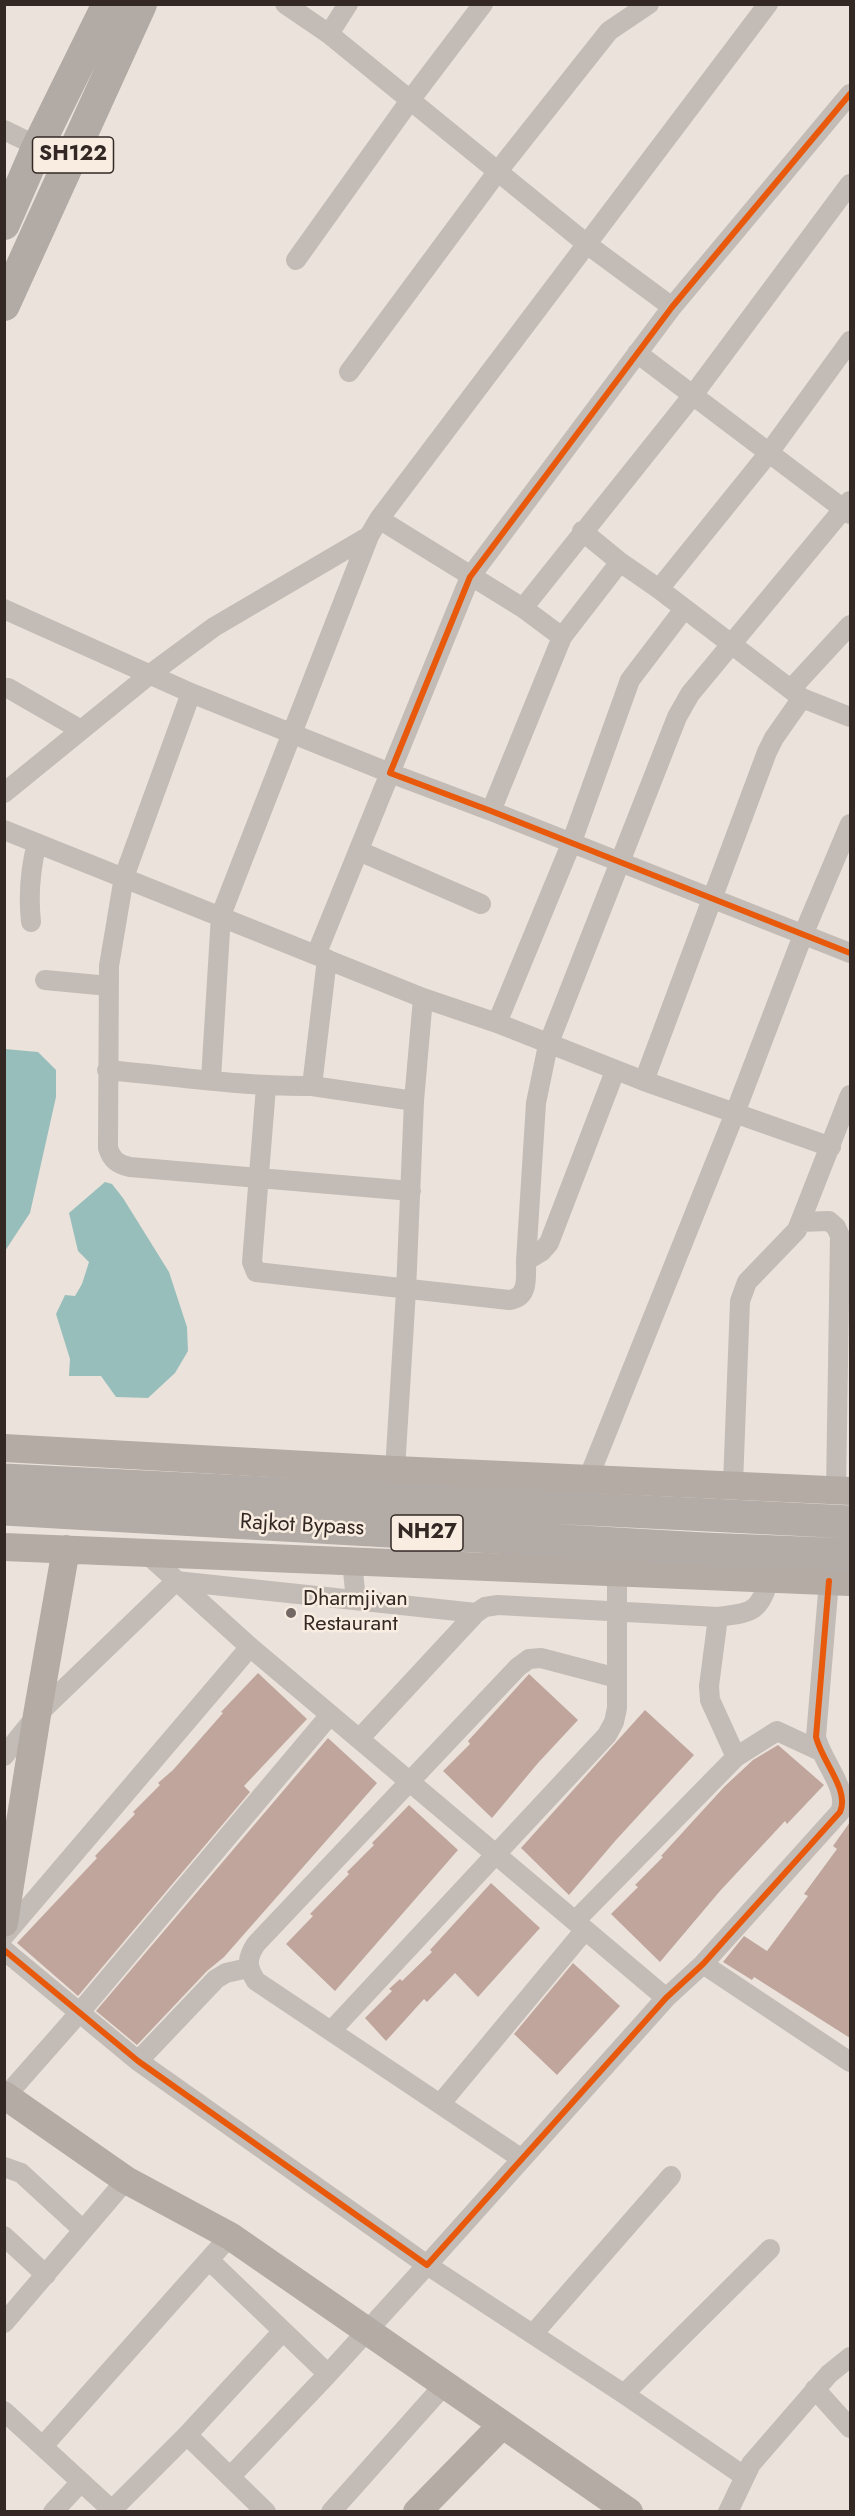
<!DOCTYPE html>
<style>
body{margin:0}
#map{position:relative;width:855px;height:2516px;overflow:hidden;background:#ebe3db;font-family:Jost,sans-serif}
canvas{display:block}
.frame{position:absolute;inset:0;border:6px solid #332824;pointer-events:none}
</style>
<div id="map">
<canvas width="855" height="2516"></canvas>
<div class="frame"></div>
</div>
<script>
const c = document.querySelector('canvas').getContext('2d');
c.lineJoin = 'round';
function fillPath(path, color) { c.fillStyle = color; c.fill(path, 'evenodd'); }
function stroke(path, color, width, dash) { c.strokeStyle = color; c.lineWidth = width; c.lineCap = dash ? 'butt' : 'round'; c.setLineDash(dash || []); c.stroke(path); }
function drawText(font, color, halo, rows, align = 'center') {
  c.font = font + ' Jost,sans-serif'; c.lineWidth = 5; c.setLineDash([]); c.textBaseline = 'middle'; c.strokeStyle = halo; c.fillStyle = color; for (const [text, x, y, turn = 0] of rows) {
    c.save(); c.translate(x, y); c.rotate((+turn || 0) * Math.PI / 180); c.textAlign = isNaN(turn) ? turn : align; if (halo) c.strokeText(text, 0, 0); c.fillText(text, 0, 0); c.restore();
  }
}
fillPath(new Path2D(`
 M 5,1049 L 38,1052 L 56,1070 L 56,1097 L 30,1213 L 5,1251 Z
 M 105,1182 L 112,1184 L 123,1198 L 169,1272 L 187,1327 L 188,1351 L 175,1373 L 148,1398 L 116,1397 L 101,1376 L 69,1376 L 70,1359 L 56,1314 L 65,1295 L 75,1296 L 82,1284 L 89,1262 L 78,1251 L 69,1213 Z`), '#98bebb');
fillPath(new Path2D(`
 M 258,1673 L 307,1719 L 244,1786 L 250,1792 L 78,1996 L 17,1943 L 97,1858 L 95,1856 L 135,1814 L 133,1812 L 160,1785 L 158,1783 L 173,1770 L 223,1713 L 221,1712 Z
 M 529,1674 L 578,1720 L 538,1763 L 492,1818 L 443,1771 L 470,1744 L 468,1741 Z
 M 645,1710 L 694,1755 L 616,1840 L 569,1895 L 521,1848 Z
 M 328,1738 L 377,1783 L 224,1957 L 207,1971 L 137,2045 L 96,2011 Z
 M 778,1745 L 824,1785 L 787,1824 L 785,1821 L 720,1891 L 660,1962 L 611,1914 L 638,1887 L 635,1885 L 663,1857 L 661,1856 L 725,1786 L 753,1760 Z
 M 409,1805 L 458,1850 L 335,1991 L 286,1944 L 313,1916 L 310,1914 L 349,1874 L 347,1872 L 374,1845 L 372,1843 Z
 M 850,1822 L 850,2038 L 754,1977 L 752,1980 L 723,1962 L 744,1936 L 767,1951 L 808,1896 L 804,1894 L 837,1849 L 833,1846 Z
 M 491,1883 L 540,1928 L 478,1997 L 455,1973 L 427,2002 L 424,1999 L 386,2041 L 365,2018 L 392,1991 L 389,1989 L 400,1979 L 402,1981 L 432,1952 L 430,1950 Z
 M 573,1963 L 620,2006 L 557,2075 L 514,2034 Z`), '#bfa59c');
stroke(new Path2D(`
 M 285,4 L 329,34 L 588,245 L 672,307
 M 329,34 L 348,4
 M 850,94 L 672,307 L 470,577 L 390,773 L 491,811 L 850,953
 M 4,130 L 70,162
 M 296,260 L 411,99 L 483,4
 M 637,353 L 850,514
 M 349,372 L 498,171 L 609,31 L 649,4
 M 379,519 L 768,4
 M 582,531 L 620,562 L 659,589 L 802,698 L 850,717
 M 659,589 L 768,454 L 850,341
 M 523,608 L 693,395 L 850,184
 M 4,609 L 191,693 L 124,877 L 109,966 L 108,1148 C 112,1160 117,1164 130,1167 L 411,1191
 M 8,688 L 81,730
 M 791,689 L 850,625
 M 191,693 L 390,773 L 316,955
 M 4,793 L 149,675 L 214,627 L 369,536 L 379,519 L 523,608 L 562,637
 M 491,811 L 562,637 L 620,562
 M 4,830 L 423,998 L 497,1023 L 644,1081 L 831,1147
 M 359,851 L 481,904
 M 31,922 C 28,894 30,870 37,843
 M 327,959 L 312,1086 L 414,1101
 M 45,980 L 109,986
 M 497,1023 L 571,844 L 630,680 L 684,609
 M 107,1070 C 175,1076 244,1087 312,1086
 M 615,1071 L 549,1243 L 541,1252 L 526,1261 L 536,1103 L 548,1045 L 677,717 L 690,694 L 850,501
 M 211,1079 L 221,915 L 369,536
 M 644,1081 L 767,752 L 774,738 L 802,698
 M 266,1087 L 252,1262 L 256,1272 L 509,1300 C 529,1298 526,1278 526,1261
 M 800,1222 L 829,1221 L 836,1227 L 840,1236 L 836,1490
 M 395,1470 L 406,1291 L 414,1101 L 423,998
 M 588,1479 L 735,1113 L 803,935 L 850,824
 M 733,1484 L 740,1301 L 747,1282 L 797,1230 L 850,1095
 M 146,1553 L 250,1647 L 666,1998
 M 352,1562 L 356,1600
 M 359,1739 L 476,1613 L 485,1607 L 498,1605 L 718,1617 C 754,1612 758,1613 770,1578
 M 4,1756 L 37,1715 L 176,1581 L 476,1613
 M 736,1757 L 777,1731 L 820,1751
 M 575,1921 L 736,1757 L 710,1700 L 709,1686 L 718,1617
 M 4,1936 L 250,1647
 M 4,1950 L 138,2061 L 427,2265 L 666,1998 L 703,1964 L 840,1812 C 850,1790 822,1762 816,1737 L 829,1581
 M 703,1964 L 850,2062
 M 332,2030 L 607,1735 L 614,1722 L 617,1708 L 617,1572
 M 138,2061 L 216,1979 L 226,1973 L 248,1968
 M 6,2096 L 80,2012 L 330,1715
 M 441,2103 L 585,1930
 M 522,2159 L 256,1981 C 247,1967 246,1959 256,1944 L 518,1667 L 529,1659 L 541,1658 L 617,1678
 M 4,2167 L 21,2173 L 83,2230
 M 4,2236 L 46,2275
 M 209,2260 L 328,2374
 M 4,2323 L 126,2180
 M 533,2334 L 671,2176
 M 815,2389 L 850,2428
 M 624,2394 L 770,2249
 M 4,2411 L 114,2512
 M 187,2435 L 283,2331
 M 43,2446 L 230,2236
 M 230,2477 L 328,2374 L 427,2265 L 624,2394 L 744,2476
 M 112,2510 L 187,2435 L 266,2512
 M 53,2512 L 81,2482
 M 331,2512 L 445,2384
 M 728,2512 L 751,2464 L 829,2374 L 850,2357`), '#c3bbb5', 20);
stroke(new Path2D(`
 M 4,1448 L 395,1470 L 850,1491
 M 4,1547 L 850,1582
 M 4,1923 L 37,1715 L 66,1549
 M 4,2095 L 126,2180 L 230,2236 L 629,2512
 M 417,2512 L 502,2425`), '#b4aba5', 28);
stroke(new Path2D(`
 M 4,224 L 38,146 L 108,4
 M 4,305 L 141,4`), '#b2aaa4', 32);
stroke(new Path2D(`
 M 4,1480 L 850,1522
 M 4,1509 L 704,1549 L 850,1555`), '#b3aba5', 33);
stroke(new Path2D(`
 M 850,94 L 672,307 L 470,577 L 390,773 L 491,811 L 850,953
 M 4,1950 L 138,2061 L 427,2265 L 666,1998 L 703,1964 L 840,1812 C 850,1790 822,1762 816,1737 L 829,1581`), '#e8590c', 6);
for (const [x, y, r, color] of [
 [291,1613,6,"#736964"]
]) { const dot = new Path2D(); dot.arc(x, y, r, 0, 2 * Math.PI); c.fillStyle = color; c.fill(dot); stroke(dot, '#f9ede1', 2); }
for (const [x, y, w] of [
 [73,155,81],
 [427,1533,72]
]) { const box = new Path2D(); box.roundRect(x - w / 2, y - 18, w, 36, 4.5); c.fillStyle = '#f9ede1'; c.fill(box); stroke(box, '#332824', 1.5); }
drawText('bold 21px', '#332824', null, [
 ["SH122",73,155],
 ["NH27",427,1533]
]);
drawText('22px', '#332824', '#f9ede1', [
 ["Rajkot Bypass",302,1526,3]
]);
drawText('22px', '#332824', '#f9ede1', [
 ["Dharmjivan",303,1600],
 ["Restaurant",303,1625]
], 'left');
</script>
